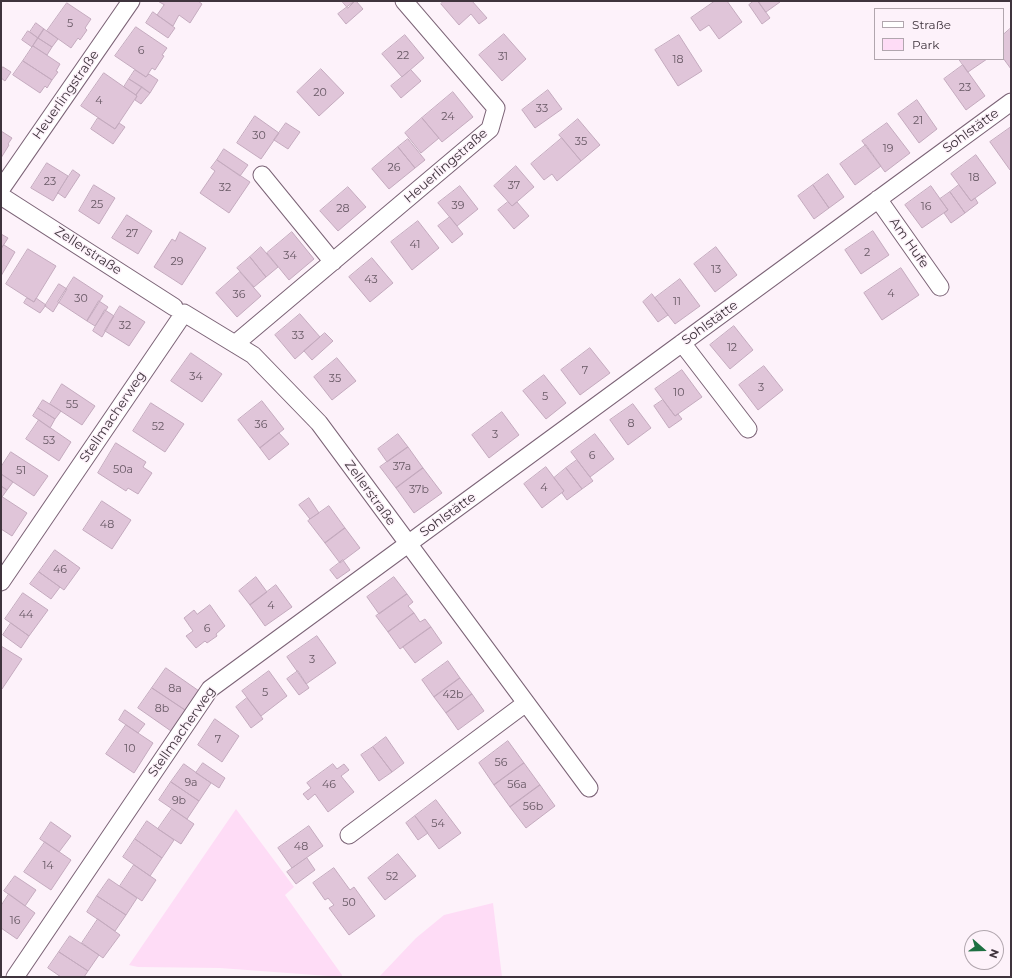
<!DOCTYPE html>
<meta charset="utf-8">
<style>
body{margin:0}
#map{position:relative;width:1012px;height:978px;overflow:hidden;background:#fdf2fa;font-family:Montserrat,sans-serif}
canvas{display:block}
.frame{position:absolute;inset:0;border:2px solid #3f343d;pointer-events:none}
.legend{position:absolute;left:874px;top:8px;width:130px;height:52px;box-sizing:border-box;background:#fdf2fa;border:1px solid #b1a6ae;margin:0;padding:5px 7px;list-style:none;font-size:12px;color:#3f343d}
.legend li{display:flex;align-items:center;gap:8px;height:20px}
.legend b{width:20px;border:1px solid #b1a6ae}
.north{position:absolute;left:964px;top:930px;width:40px;height:40px;box-sizing:border-box;background:#fdf2fa;border:1px solid #b1a6ae;border-radius:50%;rotate:110deg;font-size:11px;font-weight:700;line-height:16px;text-align:center;color:#3f343d}
.north::after{content:'';display:block;margin:auto;width:14px;height:18px;background:#1d7042;clip-path:polygon(50% 0,100% 100%,50% 72%,0 100%)}
</style>
<div id="map">
<canvas width="1012" height="978"></canvas>
<div class="frame"></div>
<ul class="legend">
<li><b style="height:5px;background:#fff"></b>Straße</li>
<li><b style="height:11px;background:#fedcf6"></b>Park</li>
</ul>
<div class="north">N</div>
</div>
<script>
const c = document.querySelector('canvas').getContext('2d');
c.lineJoin = 'round';
function fillPath(path, color) { c.fillStyle = color; c.fill(path, 'evenodd'); }
function stroke(path, color, width, dash) { c.strokeStyle = color; c.lineWidth = width; c.lineCap = dash ? 'butt' : 'round'; c.setLineDash(dash || []); c.stroke(path); }
function drawText(font, color, halo, rows, align = 'center') {
  c.font = font + ' Montserrat,sans-serif'; c.lineWidth = 3; c.setLineDash([]); c.textBaseline = 'middle'; c.strokeStyle = halo; c.fillStyle = color; for (const [text, x, y, turn = 0] of rows) {
    c.save(); c.translate(x, y); c.rotate((+turn || 0) * Math.PI / 180); c.textAlign = isNaN(turn) ? turn : align; if (halo) c.strokeText(text, 0, 0); c.fillText(text, 0, 0); c.restore();
  }
}
fillPath(new Path2D(`
 M 236,809 L 294,887 L 285,895 L 342,975 L 342,977 L 220,968 L 138,967 L 129,965 Z
 M 493,903 L 502,977 L 379,977 L 416,938 L 444,915 Z`), '#fedcf6');
const building = new Path2D(`
 M 158,1 L 198,1 L 202,4 L 190,23 L 179,15 L 173,26 L 157,15 L 164,5 Z
 M 342,1 L 355,1 L 348,8 Z
 M 355,1 L 356,1 L 363,9 L 346,24 L 338,14 Z
 M 444,1 L 472,1 L 487,18 L 479,24 L 471,14 L 459,25 L 441,4 Z
 M 715,1 L 727,1 L 742,22 L 719,39 L 709,25 L 700,31 L 691,18 Z
 M 754,1 L 758,1 L 770,18 L 762,24 L 749,5 Z
 M 758,1 L 779,1 L 780,2 L 766,12 Z
 M 67,3 L 91,19 L 85,28 L 87,30 L 80,40 L 78,38 L 71,48 L 47,31 Z
 M 153,12 L 175,28 L 168,38 L 146,23 Z
 M 36,23 L 44,29 L 38,38 L 30,32 Z
 M 136,27 L 167,48 L 162,55 L 164,56 L 155,70 L 152,68 L 146,77 L 115,56 Z
 M 44,29 L 58,39 L 52,47 L 38,38 Z
 M 1010,29 L 1011,30 L 1011,69 L 1003,58 L 1003,35 Z
 M 28,31 L 38,38 L 32,47 L 22,40 Z
 M 504,34 L 526,59 L 502,81 L 479,55 Z
 M 405,35 L 424,58 L 402,77 L 382,54 Z
 M 679,35 L 702,71 L 678,86 L 655,50 Z
 M 38,38 L 52,47 L 47,55 L 33,46 Z
 M 33,46 L 60,64 L 56,71 L 58,72 L 52,80 L 23,61 Z
 M 959,59 L 987,59 L 968,72 Z
 M 23,61 L 52,80 L 47,88 L 45,86 L 40,93 L 13,75 Z
 M 963,65 L 985,96 L 966,110 L 944,79 Z
 M 3,67 L 11,72 L 5,81 L 1,78 L 1,70 Z
 M 321,69 L 344,93 L 319,116 L 297,92 Z
 M 135,70 L 146,77 L 149,74 L 158,80 L 150,93 L 129,79 Z
 M 411,70 L 421,81 L 401,98 L 391,86 Z
 M 104,73 L 137,96 L 115,129 L 81,106 Z
 M 129,79 L 142,87 L 136,95 L 124,87 Z
 M 142,87 L 150,93 L 141,104 L 135,100 L 137,96 L 136,95 Z
 M 548,90 L 562,109 L 535,128 L 522,110 Z
 M 453,92 L 473,117 L 442,142 L 422,118 Z
 M 917,100 L 937,129 L 919,143 L 898,114 Z
 M 255,116 L 279,133 L 261,159 L 237,143 Z
 M 98,118 L 115,129 L 119,123 L 125,127 L 113,144 L 91,129 Z
 M 422,118 L 439,138 L 421,153 L 405,133 Z
 M 578,119 L 600,145 L 581,161 L 559,135 Z
 M 286,123 L 300,132 L 288,149 L 274,140 Z
 M 887,123 L 910,153 L 885,172 L 862,141 Z
 M 1011,127 L 1011,169 L 1010,170 L 990,142 Z
 M 1,131 L 12,138 L 8,144 L 9,145 L 1,158 Z
 M 562,138 L 581,161 L 557,181 L 552,174 L 544,180 L 531,164 Z
 M 408,139 L 425,160 L 415,168 L 398,147 Z
 M 866,145 L 881,166 L 855,185 L 840,164 Z
 M 398,147 L 415,168 L 389,189 L 372,169 Z
 M 224,149 L 248,165 L 240,176 L 217,160 Z
 M 976,155 L 996,183 L 971,201 L 951,174 Z
 M 217,160 L 250,182 L 229,213 L 200,193 L 215,171 L 211,168 Z
 M 47,163 L 68,176 L 53,201 L 31,188 Z
 M 516,166 L 534,187 L 512,206 L 494,186 Z
 M 73,170 L 80,175 L 65,198 L 58,193 Z
 M 828,174 L 844,197 L 829,208 L 813,185 Z
 M 94,185 L 115,198 L 99,224 L 79,211 Z
 M 813,185 L 829,208 L 814,219 L 798,196 Z
 M 959,185 L 971,201 L 975,198 L 978,203 L 965,213 L 950,192 Z
 M 460,186 L 478,209 L 457,226 L 438,203 Z
 M 931,186 L 948,210 L 922,228 L 905,205 Z
 M 348,187 L 366,207 L 338,231 L 320,211 Z
 M 950,192 L 965,213 L 951,223 L 944,213 L 948,210 L 940,199 Z
 M 508,202 L 512,206 L 517,202 L 529,216 L 514,229 L 498,210 Z
 M 127,215 L 152,231 L 138,254 L 112,238 Z
 M 450,217 L 463,234 L 452,243 L 438,226 Z
 M 418,221 L 439,248 L 412,270 L 391,242 Z
 M 873,231 L 889,255 L 861,274 L 845,250 Z
 M 180,232 L 206,248 L 182,285 L 154,267 L 172,239 L 175,241 Z
 M 292,232 L 314,259 L 289,280 L 267,253 Z
 M 1,234 L 8,238 L 1,249 Z
 M 4,245 L 15,252 L 1,276 L 1,249 Z
 M 261,247 L 278,267 L 266,277 L 250,257 Z
 M 716,247 L 737,275 L 715,292 L 694,264 Z
 M 28,249 L 56,266 L 34,302 L 6,284 Z
 M 250,257 L 266,277 L 254,287 L 237,268 Z
 M 372,258 L 393,283 L 370,302 L 349,277 Z
 M 901,268 L 919,295 L 882,320 L 864,293 Z
 M 240,272 L 261,296 L 237,317 L 216,293 Z
 M 74,277 L 103,296 L 87,321 L 58,302 Z
 M 680,279 L 700,306 L 675,324 L 655,298 Z
 M 59,284 L 67,289 L 53,312 L 45,306 Z
 M 652,294 L 668,315 L 658,322 L 643,302 Z
 M 27,298 L 34,302 L 36,298 L 46,305 L 40,313 L 24,303 Z
 M 99,301 L 108,307 L 95,326 L 87,321 Z
 M 120,306 L 145,322 L 129,346 L 105,331 Z
 M 105,310 L 114,316 L 102,337 L 93,331 Z
 M 300,314 L 320,337 L 295,359 L 275,335 Z
 M 734,326 L 753,350 L 730,369 L 710,345 Z
 M 325,333 L 333,341 L 312,360 L 304,351 Z
 M 590,348 L 610,373 L 580,395 L 561,370 Z
 M 191,353 L 222,374 L 202,402 L 171,381 Z
 M 337,358 L 356,381 L 332,400 L 314,377 Z
 M 764,366 L 783,390 L 758,410 L 739,385 Z
 M 682,370 L 702,397 L 675,416 L 655,389 Z
 M 544,375 L 566,403 L 546,419 L 523,391 Z
 M 62,384 L 95,406 L 82,425 L 50,404 Z
 M 43,400 L 61,411 L 55,419 L 38,408 Z
 M 663,400 L 675,416 L 678,414 L 682,419 L 669,428 L 654,406 Z
 M 262,401 L 284,429 L 260,448 L 238,420 Z
 M 151,403 L 184,424 L 165,452 L 133,431 Z
 M 633,404 L 651,428 L 628,445 L 610,420 Z
 M 38,408 L 55,419 L 50,428 L 33,416 Z
 M 502,412 L 519,435 L 489,458 L 472,435 Z
 M 39,420 L 71,442 L 59,461 L 26,439 Z
 M 279,433 L 289,444 L 269,460 L 260,448 Z
 M 398,434 L 408,447 L 387,462 L 378,449 Z
 M 595,434 L 614,459 L 590,477 L 571,452 Z
 M 116,443 L 146,462 L 143,467 L 152,473 L 138,494 L 128,488 L 126,491 L 98,473 Z
 M 408,447 L 423,468 L 396,488 L 380,467 Z
 M 11,452 L 48,476 L 34,496 L 1,474 L 1,467 Z
 M 577,460 L 593,481 L 582,489 L 566,468 Z
 M 546,467 L 564,491 L 542,508 L 524,484 Z
 M 423,468 L 442,493 L 414,513 L 396,488 Z
 M 566,468 L 582,489 L 567,500 L 562,493 L 564,491 L 554,478 Z
 M 1,474 L 13,482 L 7,490 L 1,486 Z
 M 1,486 L 7,490 L 2,497 L 1,496 Z
 M 1,496 L 27,513 L 12,536 L 1,529 Z
 M 309,498 L 319,513 L 310,519 L 299,505 Z
 M 102,501 L 131,520 L 112,549 L 83,530 Z
 M 329,506 L 345,528 L 325,543 L 308,521 Z
 M 345,528 L 360,548 L 340,563 L 325,543 Z
 M 55,550 L 80,568 L 64,590 L 39,572 Z
 M 343,560 L 350,570 L 337,579 L 330,570 Z
 M 39,572 L 60,587 L 51,599 L 30,584 Z
 M 256,577 L 267,592 L 250,605 L 239,591 Z
 M 394,577 L 407,594 L 379,614 L 367,597 Z
 M 276,585 L 292,607 L 265,626 L 250,605 Z
 M 23,593 L 48,610 L 29,636 L 5,619 Z
 M 407,594 L 413,602 L 408,606 L 414,613 L 388,632 L 376,616 Z
 M 210,605 L 225,626 L 216,634 L 217,636 L 207,643 L 205,641 L 196,648 L 186,636 L 193,631 L 184,618 L 194,610 L 197,614 Z
 M 414,613 L 420,622 L 425,619 L 431,627 L 400,649 L 388,632 Z
 M 11,623 L 29,636 L 21,648 L 3,635 Z
 M 431,627 L 442,643 L 415,663 L 403,647 Z
 M 317,636 L 336,663 L 306,684 L 287,657 Z
 M 1,646 L 22,659 L 2,689 L 1,689 Z
 M 448,661 L 460,678 L 434,697 L 422,680 Z
 M 166,668 L 199,691 L 185,710 L 152,688 Z
 M 269,671 L 287,696 L 261,716 L 242,691 Z
 M 298,671 L 309,688 L 299,695 L 287,679 Z
 M 460,678 L 472,694 L 446,713 L 434,697 Z
 M 152,688 L 185,710 L 171,731 L 138,708 Z
 M 472,694 L 484,711 L 458,730 L 446,713 Z
 M 247,698 L 263,719 L 251,728 L 236,707 Z
 M 125,710 L 145,724 L 138,733 L 119,720 Z
 M 215,719 L 239,736 L 222,762 L 198,745 Z
 M 126,725 L 153,743 L 134,773 L 106,754 Z
 M 386,737 L 404,763 L 392,772 L 373,747 Z
 M 508,741 L 524,763 L 494,785 L 479,763 Z
 M 373,747 L 392,772 L 379,781 L 361,755 Z
 M 203,763 L 225,778 L 219,788 L 196,773 Z
 M 524,763 L 540,785 L 510,807 L 494,785 Z
 M 184,764 L 211,783 L 199,801 L 171,782 Z
 M 333,764 L 337,769 L 344,764 L 349,770 L 341,776 L 354,792 L 328,812 L 315,794 L 308,800 L 303,794 L 311,788 L 307,783 Z
 M 171,782 L 199,801 L 187,819 L 159,800 Z
 M 540,785 L 555,806 L 526,828 L 510,807 Z
 M 436,800 L 461,833 L 439,849 L 415,816 Z
 M 172,809 L 194,824 L 181,844 L 158,829 Z
 M 415,816 L 428,833 L 418,840 L 406,823 Z
 M 147,821 L 174,840 L 162,858 L 135,839 Z
 M 51,822 L 71,836 L 59,852 L 40,839 Z
 M 309,826 L 323,846 L 292,868 L 278,848 Z
 M 135,839 L 162,858 L 150,876 L 123,857 Z
 M 45,842 L 71,860 L 51,890 L 24,872 Z
 M 398,854 L 416,876 L 385,900 L 368,878 Z
 M 307,858 L 315,870 L 296,884 L 287,872 Z
 M 134,865 L 156,880 L 142,901 L 120,886 Z
 M 334,868 L 350,890 L 354,887 L 375,916 L 349,935 L 329,908 L 334,905 L 328,898 L 325,900 L 313,883 Z
 M 15,876 L 36,890 L 25,906 L 4,891 Z
 M 109,879 L 137,898 L 126,915 L 97,896 Z
 M 9,894 L 35,913 L 17,939 L 1,928 L 1,906 Z
 M 97,896 L 126,915 L 115,931 L 87,912 Z
 M 98,919 L 120,935 L 103,958 L 82,943 Z
 M 70,936 L 99,955 L 88,971 L 59,952 Z
 M 59,952 L 88,971 L 84,977 L 61,977 L 48,968 Z`);
fillPath(building, '#e0c5d9');
stroke(building, '#c4aabe', 1);
const minor = new Path2D(`
 M 262,175 L 333,262
 M 1,189 L 131,1
 M 1,196 L 174,307
 M 878,199 L 940,287
 M 682,343 L 748,429
 M 235,344 L 490,129 L 496,108 L 404,1
 M 1,582 L 184,313 L 253,355 L 319,423 L 589,788
 M 349,835 L 526,703
 M 15,977 L 210,689 L 1011,102`);
stroke(minor, '#7b6376', 19);
stroke(minor, '#fff', 17);
drawText('11px', '#675864', null, [
 ["5",70,24],
 ["6",141,51],
 ["22",403,56],
 ["31",503,57],
 ["18",678,60],
 ["23",965,88],
 ["20",320,93],
 ["4",99,101],
 ["33",542,109],
 ["24",448,117],
 ["21",918,121],
 ["30",259,136],
 ["35",581,142],
 ["19",888,149],
 ["26",394,168],
 ["18",974,178],
 ["23",50,182],
 ["37",514,186],
 ["32",225,188],
 ["25",97,205],
 ["39",458,206],
 ["16",926,207],
 ["28",343,209],
 ["27",132,234],
 ["41",415,245],
 ["2",867,253],
 ["34",290,256],
 ["29",177,262],
 ["13",716,270],
 ["43",371,280],
 ["4",891,294],
 ["36",239,295],
 ["30",81,299],
 ["11",677,302],
 ["32",125,326],
 ["33",298,336],
 ["12",732,348],
 ["7",585,371],
 ["34",196,377],
 ["35",335,379],
 ["3",761,388],
 ["10",679,393],
 ["5",545,397],
 ["55",72,405],
 ["8",631,424],
 ["36",261,425],
 ["52",158,427],
 ["3",495,435],
 ["53",49,441],
 ["6",592,456],
 ["37a",402,467],
 ["50a",123,470],
 ["51",21,471],
 ["4",544,488],
 ["37b",419,490],
 ["48",107,525],
 ["46",60,570],
 ["4",271,606],
 ["44",26,615],
 ["6",207,629],
 ["3",312,660],
 ["8a",175,689],
 ["5",265,693],
 ["42b",453,695],
 ["8b",162,709],
 ["7",218,740],
 ["10",130,749],
 ["56",501,763],
 ["9a",191,783],
 ["46",329,785],
 ["56a",517,785],
 ["9b",179,801],
 ["56b",533,807],
 ["54",438,824],
 ["48",301,847],
 ["14",48,866],
 ["52",392,877],
 ["50",349,903],
 ["16",15,921]
]);
drawText('13px', '#3f343d', '#fdf2fa', [
 ["Heuerlingstraße",66,95,-55],
 ["Sohlstätte",971,131,-36],
 ["Heuerlingstraße",446,166,-41],
 ["Am Hufe",909,243,55],
 ["Zellerstraße",88,251,33],
 ["Sohlstätte",710,323,-36],
 ["Stellmacherweg",113,417,-56],
 ["Zellerstraße",370,493,54],
 ["Sohlstätte",448,515,-36],
 ["Stellmacherweg",182,732,-55]
]);
</script>
